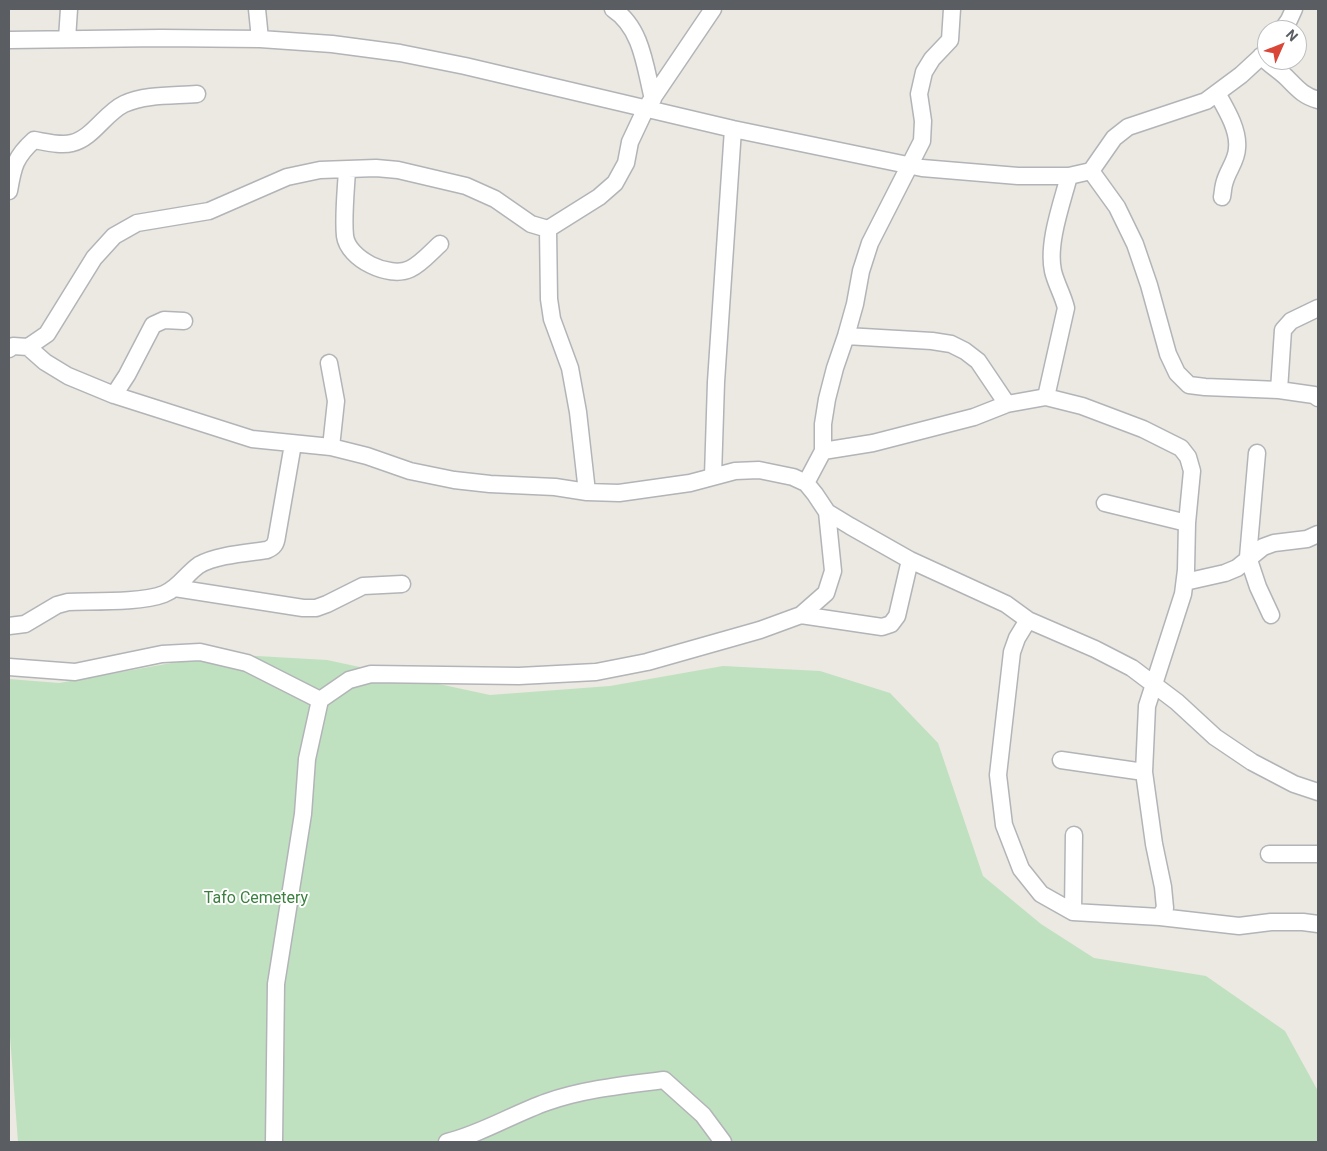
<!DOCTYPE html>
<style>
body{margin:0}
#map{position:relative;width:1327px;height:1151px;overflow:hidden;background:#ebe9e1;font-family:Roboto,sans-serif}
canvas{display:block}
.frame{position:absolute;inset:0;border:10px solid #5a5d61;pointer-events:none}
.north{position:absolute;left:1257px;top:20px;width:50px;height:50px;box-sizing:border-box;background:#fff;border:1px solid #bdbec0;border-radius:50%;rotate:46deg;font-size:14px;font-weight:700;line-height:20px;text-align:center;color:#5a5d61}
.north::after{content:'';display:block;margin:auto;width:18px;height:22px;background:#d94739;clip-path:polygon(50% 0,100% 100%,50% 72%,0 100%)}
</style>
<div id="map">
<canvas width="1327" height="1151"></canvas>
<div class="frame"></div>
<div class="north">N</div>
</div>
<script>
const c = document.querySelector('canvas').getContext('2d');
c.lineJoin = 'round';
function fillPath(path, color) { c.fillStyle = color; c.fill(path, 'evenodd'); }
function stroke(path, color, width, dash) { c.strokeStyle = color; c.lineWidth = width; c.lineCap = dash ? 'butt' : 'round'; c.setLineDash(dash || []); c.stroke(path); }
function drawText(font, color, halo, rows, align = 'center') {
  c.font = font + ' Roboto,sans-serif'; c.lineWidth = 4; c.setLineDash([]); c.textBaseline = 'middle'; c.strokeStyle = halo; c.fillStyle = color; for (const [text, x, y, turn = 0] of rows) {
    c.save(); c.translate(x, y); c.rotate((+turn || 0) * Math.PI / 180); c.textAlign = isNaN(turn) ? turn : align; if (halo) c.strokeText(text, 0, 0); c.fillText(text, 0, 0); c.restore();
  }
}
fillPath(new Path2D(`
 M 222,654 L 327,660 L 490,695 L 610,686 L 723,666 L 820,671 L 890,693 L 938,743 L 983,876 L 1041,924 L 1094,958 L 1206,976 L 1285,1031 L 1318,1091 L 1318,1142 L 18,1142 L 9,1023 L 9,679 L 59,683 Z`), '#bfe1c0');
const minor = new Path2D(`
 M 257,9 L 260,39
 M 613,9 C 642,28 645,67 653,99
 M 1282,30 L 1289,20 L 1294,9
 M 67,39 L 69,9
 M 9,40 L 161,38 L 260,39 L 332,44 L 400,53 L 465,66 L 733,129 L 922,168 L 1018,176 L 1069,176 L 1091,171 L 1114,138 L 1128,127 L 1206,101 L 1241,75 L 1267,51
 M 1261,56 C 1269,64 1278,70 1286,77 C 1297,88 1303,96 1318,100
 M 1217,93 C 1226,109 1239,130 1237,148 C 1237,160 1228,170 1225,181 C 1223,186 1223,192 1222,197
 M 347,170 C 346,189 343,217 345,236 C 348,259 389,279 410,269 C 421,264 431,252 440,244
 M 1091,171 L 1117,207 L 1135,244 L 1149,285 L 1168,354 L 1177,373 L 1189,385 L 1205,387 L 1279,390 L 1314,395 L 1318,398
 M 9,191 C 13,167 15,157 34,140 C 46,142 61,146 72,143 C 93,138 105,113 124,104 C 146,94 174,96 197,94
 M 548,229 L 599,197 L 615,183 L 626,163 L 630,142 L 646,108 L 713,9
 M 548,229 L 549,299 L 552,319 L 570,368 L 578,412 L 587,492
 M 846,336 L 932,341 L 951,344 L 965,351 L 978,361 L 1007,404
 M 28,347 L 47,334 L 94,258 L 114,236 L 137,223 L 209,211 L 287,177 L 320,170 L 376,168 L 398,170 L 466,186 L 495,199 L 531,224 L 548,229
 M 9,349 L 13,346 L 28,347 L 45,362 L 68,376 L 114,395 L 252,439 L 331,447 L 367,456 L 410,471 L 454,480 L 490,484 L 555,487 L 587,492 L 619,493 L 690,483 L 735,471 L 759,470 L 793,477 L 806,483 L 815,494 L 827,512 L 850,526 L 910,560 L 1006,604 L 1028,620 L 1095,649 L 1132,668 L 1177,702 L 1215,737 L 1252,762 L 1294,784 L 1318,792
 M 329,363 L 336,401 L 331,447
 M 1279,390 L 1283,330 L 1291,321 L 1318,308
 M 114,395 L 127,375 L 153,325 L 164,320 L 184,321
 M 1046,397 L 1066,308 C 1063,295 1056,284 1053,271 C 1047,243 1062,203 1069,176
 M 823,451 L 873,443 L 974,417 L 1007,404 L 1046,397 L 1082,406 L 1143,429 L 1181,448 L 1188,457 L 1192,471 L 1187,523 L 1186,570 L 1183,594 L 1147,706 L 1144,772 L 1154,844 L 1163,887 L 1165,908 L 1160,917
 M 1257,453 L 1248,557 L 1258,587 L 1271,615
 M 713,476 L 716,382 L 733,129
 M 806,483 L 823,451 L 823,424 L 827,399 L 835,368 L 846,336 L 855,304 L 861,271 L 870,243 L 922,141 L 923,121 L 919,94 L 924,72 L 932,59 L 950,40 L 952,9
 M 1105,503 L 1187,523
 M 1185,582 L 1225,573 L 1237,568 L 1263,547 L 1274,543 L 1307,539 L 1318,534
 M 175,588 L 303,608 L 316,608 L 327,604 L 363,586 L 402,584
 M 801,615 L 882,627 L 891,624 L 897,616 L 910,560
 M 1028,620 L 1017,638 L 1012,652 L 998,775 L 1004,825 L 1021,869 L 1041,894 L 1073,912 L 1160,917 L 1239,926 L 1271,922 L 1303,922 L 1318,924
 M 9,626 L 25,624 L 57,605 L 68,602 C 93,601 141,603 164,594 C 179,588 186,574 199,565 C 216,555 247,553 267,550 C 274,547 276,544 277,536 L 293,444
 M 9,667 L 75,672 L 162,654 L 200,652 L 247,663 L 320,700
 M 1061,760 L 1144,772
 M 1269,854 L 1318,854
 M 1073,912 L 1074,835
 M 274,1142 L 276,984 L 303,814 L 307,759 L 320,700 L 349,680 L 371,674 L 519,676 L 596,672 L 647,662 L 760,630 L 801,615 L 826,593 L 833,571 L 827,512
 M 447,1142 C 481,1134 513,1114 547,1102 C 584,1089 625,1085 664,1080 L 703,1115 L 723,1142`);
stroke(minor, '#b2b4b8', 19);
stroke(minor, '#fff', 16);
drawText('16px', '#3b7f3f', '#fff', [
 ["Tafo Cemetery",256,899]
]);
</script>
